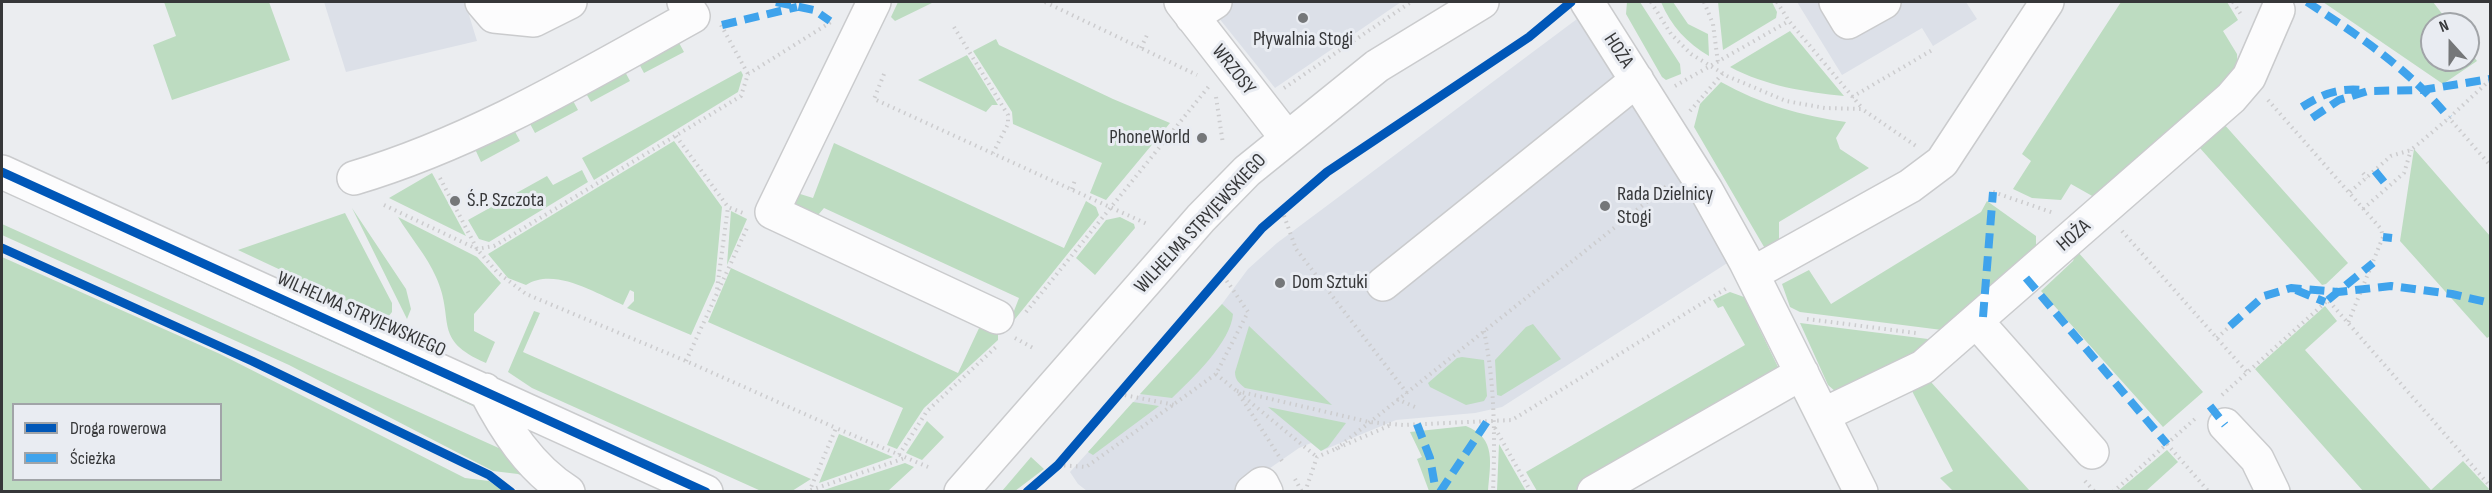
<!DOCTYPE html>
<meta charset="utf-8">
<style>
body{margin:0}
#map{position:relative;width:2492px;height:493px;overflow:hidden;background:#ebedf0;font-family:"Sofia Sans Condensed",sans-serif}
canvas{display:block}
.frame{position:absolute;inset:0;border:3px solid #363739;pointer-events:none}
.legend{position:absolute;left:12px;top:403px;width:210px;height:78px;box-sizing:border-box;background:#e9ecf2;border:2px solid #a1a4a8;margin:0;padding:8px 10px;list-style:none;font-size:18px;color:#363739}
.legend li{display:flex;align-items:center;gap:12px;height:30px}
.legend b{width:30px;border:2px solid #a1a4a8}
.north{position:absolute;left:2420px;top:12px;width:60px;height:60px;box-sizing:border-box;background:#e9ecf2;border:2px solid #a1a4a8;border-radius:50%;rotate:339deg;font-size:16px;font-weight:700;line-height:24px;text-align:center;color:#363739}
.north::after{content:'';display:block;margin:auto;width:21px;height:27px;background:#757779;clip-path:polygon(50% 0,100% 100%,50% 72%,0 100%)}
</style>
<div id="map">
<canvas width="2492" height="493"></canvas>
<div class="frame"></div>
<ul class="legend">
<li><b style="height:8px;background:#0057b8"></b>Droga rowerowa</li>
<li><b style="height:8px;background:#3fa3ec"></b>Ścieżka</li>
</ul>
<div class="north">N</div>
</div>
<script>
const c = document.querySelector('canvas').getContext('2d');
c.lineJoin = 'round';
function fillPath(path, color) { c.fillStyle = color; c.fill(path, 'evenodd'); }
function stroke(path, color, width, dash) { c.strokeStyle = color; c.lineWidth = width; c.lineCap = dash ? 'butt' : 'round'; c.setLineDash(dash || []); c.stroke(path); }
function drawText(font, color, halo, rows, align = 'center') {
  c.font = font + ' "Sofia Sans Condensed",sans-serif'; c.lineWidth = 6; c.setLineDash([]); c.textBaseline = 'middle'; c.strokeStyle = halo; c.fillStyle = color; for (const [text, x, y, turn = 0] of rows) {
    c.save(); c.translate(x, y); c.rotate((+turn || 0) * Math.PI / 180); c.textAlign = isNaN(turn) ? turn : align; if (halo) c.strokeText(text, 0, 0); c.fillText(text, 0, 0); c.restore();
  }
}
fillPath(new Path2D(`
 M 324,2 L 465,2 L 477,41 L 346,72 Z
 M 1206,2 L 1401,2 L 1275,88 Z
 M 1797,2 L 1966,2 L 1977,19 L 1933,46 L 1922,28 L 1842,75 Z
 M 1577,19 L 1659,136 L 1732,260 L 1502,407 L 1475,413 L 1396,420 L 1321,451 L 1311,443 L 1299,448 L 1237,491 L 1087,491 L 1078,484 L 1070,472 L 1222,304 L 1248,269 L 1277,243 Z`), '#dce0e8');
fillPath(new Path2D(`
 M 164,2 L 269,2 L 290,60 L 172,100 L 153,45 L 176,36 Z
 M 898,2 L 934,2 L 895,21 L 891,17 Z
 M 1627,2 L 1640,2 L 1680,64 L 1681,74 L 1666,80 L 1662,77 L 1626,14 Z
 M 1661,2 L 1673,2 L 1688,24 L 1708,34 L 1709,56 C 1687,43 1671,26 1661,2 Z
 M 1718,2 L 1772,2 L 1777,12 L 1776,18 L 1723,50 Z
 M 2121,2 L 2227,2 L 2238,20 L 2223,31 L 2237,54 L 2238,71 L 2094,197 L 2071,184 L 2061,200 L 2032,198 L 2013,189 L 2031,161 L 2022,154 Z
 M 2323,2 L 2433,2 L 2450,24 L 2432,24 L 2432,60 L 2468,60 L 2468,49 L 2477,61 L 2443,84 Z
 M 1790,31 L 1844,96 C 1805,92 1766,86 1730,67 Z
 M 677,39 L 684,52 L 644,73 L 637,60 Z
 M 996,39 L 999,45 L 1113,99 L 1170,123 L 1106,200 L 1090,193 L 1102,163 L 1013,124 L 1012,112 L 973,51 Z
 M 967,55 L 998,105 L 992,105 L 986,112 L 918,80 Z
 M 623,68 L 630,81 L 591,102 L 584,90 Z
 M 741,71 L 743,75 L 738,92 L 594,180 L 582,158 Z
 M 1721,82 C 1760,104 1802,116 1846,122 L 1836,138 L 1840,149 L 1869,168 L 1779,222 L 1779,247 L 1767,252 L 1694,127 L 1700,104 Z
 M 571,97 L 578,110 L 535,133 L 528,120 Z
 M 2223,123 L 2348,263 L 2326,284 L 2322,285 L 2199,147 Z
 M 513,128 L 520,141 L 481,162 L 475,149 Z
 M 674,141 L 722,207 L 715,281 L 691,335 L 627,308 L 634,301 L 634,292 L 630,290 L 623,305 C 595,293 555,267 526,285 L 508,278 L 488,254 Z
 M 834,143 L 1064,248 L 1086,201 L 1096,207 L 1099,215 L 1007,329 L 1019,298 L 824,208 L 813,221 L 794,210 L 794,197 L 797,193 L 813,198 Z
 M 2414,149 L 2490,236 L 2490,336 L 2487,338 L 2400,241 Z
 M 582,170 L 588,182 L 489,242 L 479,239 L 468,220 L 547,176 L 553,185 Z
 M 432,173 L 466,236 L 389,198 Z
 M 2,185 L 463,396 L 475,407 L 2,191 Z
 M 1987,201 L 2036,236 L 2036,249 L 1942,330 L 1800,312 L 1790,307 L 1782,284 L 1809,270 L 1831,304 L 1981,212 Z
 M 352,208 L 406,289 L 411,309 L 407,319 Z
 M 731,211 L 747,219 L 727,265 Z
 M 345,213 L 392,303 L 392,312 L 388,317 L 381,317 L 238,250 Z
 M 398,217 L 477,257 L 501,283 L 474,314 L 474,331 L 495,342 L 486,363 C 431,339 456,321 436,277 C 427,256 410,237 398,217 Z
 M 1120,217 L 1134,224 L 1135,228 L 1095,275 L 1076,258 L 1106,220 Z
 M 2,224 L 512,454 L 540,484 L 518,474 L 493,471 L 289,365 L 2,235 Z
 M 2077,251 L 2203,392 L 2163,427 L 2041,291 L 2073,261 Z
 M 2,257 L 220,354 L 465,478 L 489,481 L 503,491 L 2,491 ZM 14,404 L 220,404 L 220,480 L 14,480 Z
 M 731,268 L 958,373 L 980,326 L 998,334 L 998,340 L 924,408 L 897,449 L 887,445 L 903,408 L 708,322 Z
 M 1730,292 L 1744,297 L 1778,367 L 1776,374 L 1577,491 L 1537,491 L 1526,472 L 1745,345 L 1723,306 L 1718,308 L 1713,300 Z
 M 1222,304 L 1233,314 C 1231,342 1192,379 1172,398 L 1140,394 Z
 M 2325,306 L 2337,321 L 2305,350 L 2431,490 L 2463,461 L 2489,489 L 2486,492 L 2363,491 L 2255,369 Z
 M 534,311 L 540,313 L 523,352 L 811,479 L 792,491 L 761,491 L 532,388 L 508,372 Z
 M 1800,323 L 1928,339 L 1934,344 L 1836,392 L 1828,385 Z
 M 1533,324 L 1561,359 L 1501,396 L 1497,395 L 1495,360 L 1526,327 Z
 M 1249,326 L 1332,405 L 1245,388 C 1239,383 1235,380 1235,372 Z
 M 1462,357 L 1484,360 L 1487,396 L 1484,401 L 1466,405 L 1430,387 L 1428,383 L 1457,358 Z
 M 1930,381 L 2030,491 L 1953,491 L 1940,478 L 1953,471 L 1911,389 Z
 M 1133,402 L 1159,406 L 1093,455 L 1088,452 Z
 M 1268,407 L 1346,423 L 1328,447 L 1321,451 Z
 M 927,421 L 944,437 L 922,460 L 906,453 Z
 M 1466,426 C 1497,438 1490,464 1488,491 L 1429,491 L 1417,459 L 1422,457 L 1410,432 Z
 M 839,434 L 893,457 L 819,483 Z
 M 1499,444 L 1526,491 L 1497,491 Z
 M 2167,450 L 2178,462 L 2146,491 L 2118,491 Z
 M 1031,457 L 1044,469 L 1015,491 L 1002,491 Z
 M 905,463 L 914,467 L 888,491 L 821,491 Z`), '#bddcc1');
const minor = new Path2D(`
 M 482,2 L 494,16 L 534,20 L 570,2
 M 874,2 L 772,212 L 997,317
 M 1181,2 L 1286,137
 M 1587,2 L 1706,190 L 1746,262 L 1861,492
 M 1836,2 L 1848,22 L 1884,2
 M 1192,17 L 1215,2
 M 2,172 L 706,492
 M 354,178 C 475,142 583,77 693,16 L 684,2
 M 1752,274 L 1910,186 L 1942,162 L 2047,2
 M 1383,284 L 1637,80
 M 1977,322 L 2092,452
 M 485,390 C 505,429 530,468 568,492
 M 1823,415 L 1923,367 L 2231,98 L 2249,77 L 2278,10
 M 2225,425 L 2257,459 L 2273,492
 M 961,492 L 1201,218 L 1247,171 L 1377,66 L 1482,2
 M 1252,492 L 1262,484 L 1266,492
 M 1594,492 L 1802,373`);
stroke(minor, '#cacbcd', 36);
stroke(new Path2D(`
 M 1045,2 L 1197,75
 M 1651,2 L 1671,34 L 1691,54 L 1727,76 L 1786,101 L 1825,108 L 1862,109 L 1916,146
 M 1704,2 L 1713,24 L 1718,63
 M 1777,2 L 1789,21 L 1862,108
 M 2233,2 L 2242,16
 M 721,25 L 748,74
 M 954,27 L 1008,115 L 1008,124 L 993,153
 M 1141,48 L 1147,35
 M 884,74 L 874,99 L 1147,224
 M 2490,80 L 2449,118 L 2490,165
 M 1675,86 L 1789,21
 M 1284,88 L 1411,2
 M 1216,97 L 1223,144
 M 1852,97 L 1934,49
 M 2268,100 L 2381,229 L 2383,237 L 2348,323
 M 1690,111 L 1723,73
 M 676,136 L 728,207 L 743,213
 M 2363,173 L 2367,178
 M 440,178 L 477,249 L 497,272 L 526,294 L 686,361 L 836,428
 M 1072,189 L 1075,180
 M 1993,192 L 2054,213
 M 2350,192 L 2391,156 L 2411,150 L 2449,118
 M 384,205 L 477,249 L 494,246 L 741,96 L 748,74 L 831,22
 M 2363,209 L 2404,173 L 2411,150
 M 1282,210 L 1296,249 L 1407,393
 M 2122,231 L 2247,372
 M 717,289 L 728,207
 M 1026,312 L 1210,85
 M 1807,319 L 1916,333
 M 1484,331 C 1495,384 1495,438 1493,492
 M 1015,338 L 1035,349
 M 2217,338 L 2230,326
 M 686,361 L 747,228
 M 1216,374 L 1317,457
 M 1237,391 L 1369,422 L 1403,425 L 1512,420 L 1727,288
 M 1119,394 L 1175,405
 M 1239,394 L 1282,461
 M 2222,395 L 2328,300 L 2490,486
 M 1397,399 L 1417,408
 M 1495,428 L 1531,492
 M 2167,444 L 2209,492
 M 1336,449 L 1668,185
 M 899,455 L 927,411 L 996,347
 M 1058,465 L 1086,467 L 1216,374 L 1248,312 L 1222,274
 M 1295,479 L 1302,492
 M 2085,481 L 2095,492
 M 1032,487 L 1035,492
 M 805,492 L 905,458
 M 809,492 L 836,428 L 928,467
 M 1305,492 L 1317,457 L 1393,424
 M 2113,492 L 2196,418`), '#ccccce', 4, [1.5, 4.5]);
stroke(minor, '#fcfcfd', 33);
stroke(new Path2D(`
 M 776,2 L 814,10 L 830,21
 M 2307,2 C 2358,35 2409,69 2449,118
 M 722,25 L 797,7
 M 2302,107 C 2323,94 2337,88 2362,90
 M 2312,118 L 2339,100 L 2368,91 L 2422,90 L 2490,79
 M 2375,171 L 2384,182
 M 2383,237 L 2392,238
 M 2026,278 L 2167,444
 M 2296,290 L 2325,302
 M 2328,300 L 2373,263
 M 1983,317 L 1993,192
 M 2230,326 L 2264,296 L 2291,288 L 2338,292 L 2391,286 L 2452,294 L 2490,303
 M 2210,406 L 2225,425
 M 1417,424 L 1430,458 L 1436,492
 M 1440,492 L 1488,420`), '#3fa3ec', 8, [15, 8]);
stroke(new Path2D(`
 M 2,172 L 706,492
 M 2,248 L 252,361 L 489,475 L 511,492
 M 1027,492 L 1058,465 L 1262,228 L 1327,172 L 1529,37 L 1571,2`), '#0057b8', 9);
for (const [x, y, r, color] of [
 [1303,18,6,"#757779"],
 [1202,138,6,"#757779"],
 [455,201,6,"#757779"],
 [1605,206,6,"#757779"],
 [1280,283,6,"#757779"]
]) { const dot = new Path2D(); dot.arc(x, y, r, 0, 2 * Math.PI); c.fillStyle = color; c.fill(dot); stroke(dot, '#e9ecf2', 2); }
drawText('20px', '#363739', '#e9ecf2', [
 ["Pływalnia Stogi",1303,40,"center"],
 ["PhoneWorld",1190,138,"right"],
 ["Rada Dzielnicy",1617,195],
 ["Stogi",1617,218],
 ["Ś.P. Szczota",467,201],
 ["Dom Sztuki",1292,283]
], 'left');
drawText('20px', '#363739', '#e9ecf2', [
 ["HOŻA",1618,51,57],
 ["WRZOSY",1233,70,52],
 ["WILHELMA STRYJEWSKIEGO",1201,224,-47],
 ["HOŻA",2074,236,-41],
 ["WILHELMA STRYJEWSKIEGO",361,315,24]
]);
</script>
